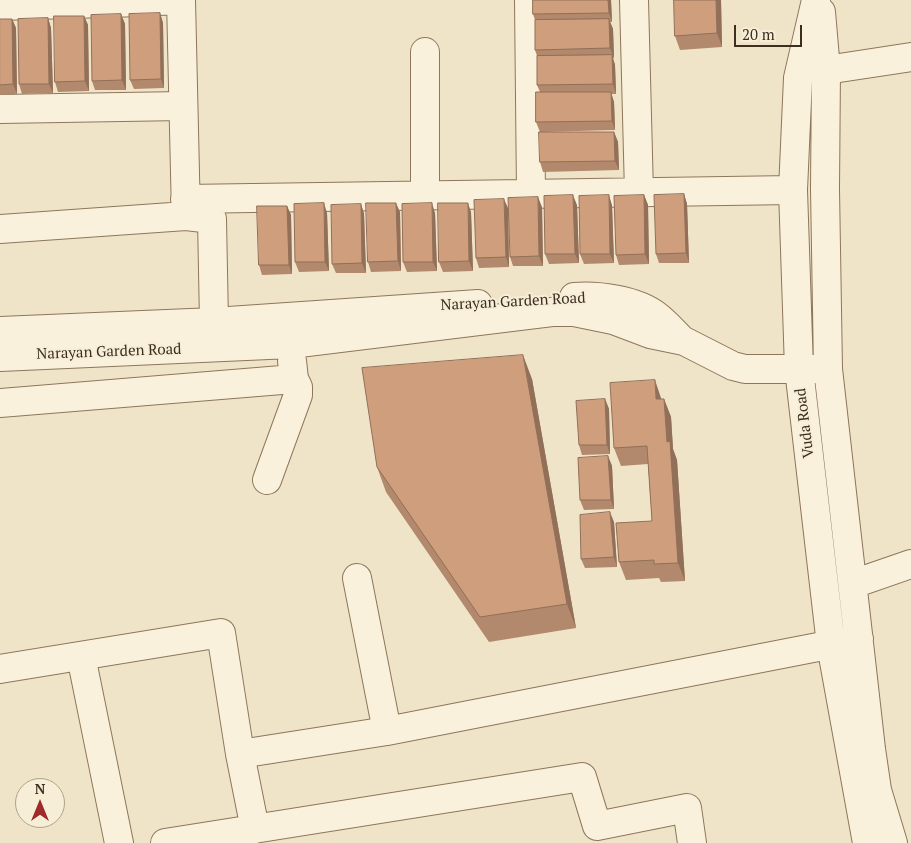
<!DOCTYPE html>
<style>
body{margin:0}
#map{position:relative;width:911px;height:843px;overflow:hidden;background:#f0e4c8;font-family:"PT Serif",serif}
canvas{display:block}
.north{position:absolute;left:15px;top:778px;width:50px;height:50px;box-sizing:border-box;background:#f7eed8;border:1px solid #ada18e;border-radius:50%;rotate:0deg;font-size:14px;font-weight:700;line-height:20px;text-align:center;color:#3d2e20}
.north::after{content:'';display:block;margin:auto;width:18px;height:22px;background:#9e2a2b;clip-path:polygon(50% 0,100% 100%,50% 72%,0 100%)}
.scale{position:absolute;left:734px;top:25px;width:68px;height:22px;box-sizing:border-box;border:2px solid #3d2e20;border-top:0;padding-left:6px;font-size:15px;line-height:18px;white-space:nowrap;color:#3d2e20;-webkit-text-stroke:4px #f7eed8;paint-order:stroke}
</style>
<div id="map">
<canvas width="911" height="843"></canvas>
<div class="north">N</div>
<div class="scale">20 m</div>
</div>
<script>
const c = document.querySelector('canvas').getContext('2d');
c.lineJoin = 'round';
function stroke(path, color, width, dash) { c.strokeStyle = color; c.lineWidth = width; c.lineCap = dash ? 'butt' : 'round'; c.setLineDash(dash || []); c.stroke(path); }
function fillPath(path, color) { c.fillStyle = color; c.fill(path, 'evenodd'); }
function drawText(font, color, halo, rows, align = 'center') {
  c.font = font + ' "PT Serif",serif'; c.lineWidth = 4; c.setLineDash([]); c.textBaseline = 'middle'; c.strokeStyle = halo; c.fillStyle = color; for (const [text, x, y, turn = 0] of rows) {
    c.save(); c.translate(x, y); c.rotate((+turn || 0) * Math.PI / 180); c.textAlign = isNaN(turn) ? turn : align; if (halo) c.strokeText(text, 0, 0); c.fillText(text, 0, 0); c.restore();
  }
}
const minor = new Path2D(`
 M 181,0 L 186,216 L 212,219 L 214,322 L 210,339
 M 529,0 L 531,194
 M 634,0 L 639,193
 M 816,0 L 798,78 L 793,190 L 799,369 L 831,645 L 867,843
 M 0,6 L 142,2 L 177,0
 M 821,12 L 826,70 L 825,189 L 828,369 L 871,749 L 877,790 L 893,843
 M 425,52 L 425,196
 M 826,70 L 911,57
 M 0,109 L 183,106
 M 185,199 L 793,190
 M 0,229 L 186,216
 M 574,297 C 598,295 637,300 657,316 C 666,323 674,332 682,340
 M 0,331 L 214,322 L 478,304
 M 0,357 L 291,344 L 552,312 L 574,312 L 613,320 L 650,334 L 684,341 L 733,366 L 745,369 L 816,369
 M 0,403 L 294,379
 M 267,480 L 298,395 L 298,387 L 294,379 L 292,361
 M 357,578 L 387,731
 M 853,584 L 911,564
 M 81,656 L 119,843
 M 0,669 L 221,633 L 240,754 L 387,731 L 859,639
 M 240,754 L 255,829
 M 165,843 L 582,777 L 597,826 L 687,808 L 692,843`);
stroke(minor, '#8d765c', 30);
stroke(minor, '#faf1dc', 28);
fillPath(new Path2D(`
 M 533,0 L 611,0 L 612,22 L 610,22 L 613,29 L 614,58 L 613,58 L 615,65 L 616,94 L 611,94 L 614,102 L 615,130 L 540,132 L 536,122 L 540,92 L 537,85 L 537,56 L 535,50 L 535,20 L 533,14 Z
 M 674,0 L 721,0 L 722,47 L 680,50 L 675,36 Z
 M 160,13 L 163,23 L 164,88 L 134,89 L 130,80 Z
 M 121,14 L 125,24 L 126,90 L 95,90 L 92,81 Z
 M 84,16 L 88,25 L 89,91 L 58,92 L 55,82 Z
 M 48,18 L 51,28 L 53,93 L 22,94 L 19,84 Z
 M 0,19 L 12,19 L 16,28 L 17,94 L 0,95 Z
 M 614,132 L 618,142 L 619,170 L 543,172 L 540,162 Z
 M 684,194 L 687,204 L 689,263 L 659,263 L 656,254 Z
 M 644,195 L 648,205 L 649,264 L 619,265 L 616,255 Z
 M 361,204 L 364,214 L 366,273 L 336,273 L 332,264 Z
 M 577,205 L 579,263 L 549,264 L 545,254 Z
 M 612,205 L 614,263 L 584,264 L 580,254 Z
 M 287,206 L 291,215 L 292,274 L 262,275 L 259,265 Z
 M 542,207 L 543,266 L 513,266 L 510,257 Z
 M 508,208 L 509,267 L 479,268 L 476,258 Z
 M 400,212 L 401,271 L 371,272 L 368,262 Z
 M 471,212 L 473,271 L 443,272 L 439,262 Z
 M 327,213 L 329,271 L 299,272 L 295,262 Z
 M 435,213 L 437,271 L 407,272 L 403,262 Z
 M 532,379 L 576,628 L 489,642 L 386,492 L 377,467 Z
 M 605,399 L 609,409 L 610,454 L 582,455 L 579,445 Z
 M 661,399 L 664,399 L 671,417 L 673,449 L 677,460 L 685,581 L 661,582 L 659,578 L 626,580 L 619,562 L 652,521 L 648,464 L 621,466 L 614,448 Z
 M 608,456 L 612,466 L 614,509 L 584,510 L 580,500 Z
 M 614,522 L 617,567 L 585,568 L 581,559 Z`), '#b2896c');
fillPath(new Path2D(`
 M 608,0 L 611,0 L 612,22 L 609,13 Z
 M 716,0 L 721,0 L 722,47 L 717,33 Z
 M 160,13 L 163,23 L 164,88 L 161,79 Z
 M 121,14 L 125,24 L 126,90 L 122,80 Z
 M 84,16 L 88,25 L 89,91 L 85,81 Z
 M 48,18 L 51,28 L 53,93 L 49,84 Z
 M 12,19 L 16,28 L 17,94 L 13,84 Z
 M 609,19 L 613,29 L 614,58 L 610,48 Z
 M 612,55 L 615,65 L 616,94 L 613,84 Z
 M 611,92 L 614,102 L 615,130 L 612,121 Z
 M 614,132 L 618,142 L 619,170 L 615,161 Z
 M 684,194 L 687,204 L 689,263 L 686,253 Z
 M 573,195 L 577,205 L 579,263 L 575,254 Z
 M 609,195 L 612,205 L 614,263 L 610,254 Z
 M 644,195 L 648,205 L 649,264 L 645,254 Z
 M 538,197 L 542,207 L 543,266 L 539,256 Z
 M 504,199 L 508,208 L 509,267 L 506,257 Z
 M 324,203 L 327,213 L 329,271 L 325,262 Z
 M 396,203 L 400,212 L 401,271 L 398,261 Z
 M 432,203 L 435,213 L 437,271 L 433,262 Z
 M 468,203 L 471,212 L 473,271 L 469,261 Z
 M 361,204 L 364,214 L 366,273 L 362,263 Z
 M 287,206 L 291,215 L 292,274 L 289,265 Z
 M 523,355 L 532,379 L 576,628 L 567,604 Z
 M 655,380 L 661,398 L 663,417 L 656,399 Z
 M 605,399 L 609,409 L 610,454 L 607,445 Z
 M 664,399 L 671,417 L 673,449 L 677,460 L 685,581 L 678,563 L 667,442 Z
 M 608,456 L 612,466 L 614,509 L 611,500 Z
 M 610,512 L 614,522 L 617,567 L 614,557 Z`), '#916f58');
const building = new Path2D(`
 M 533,0 L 608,0 L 609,13 L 533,14 Z
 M 674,0 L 716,0 L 717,33 L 675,36 Z
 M 160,13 L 161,79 L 130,80 L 129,14 Z
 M 121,14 L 122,80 L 92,81 L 91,15 Z
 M 54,16 L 84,16 L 85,81 L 55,82 Z
 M 48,18 L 49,84 L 19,84 L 18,19 Z
 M 0,19 L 12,19 L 13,84 L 0,85 Z
 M 609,19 L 610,48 L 535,50 L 535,20 Z
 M 612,55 L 613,84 L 537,85 L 537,56 Z
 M 536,92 L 611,92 L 612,121 L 536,122 Z
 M 539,132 L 614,132 L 615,161 L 540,162 Z
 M 684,194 L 686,253 L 656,254 L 654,195 Z
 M 573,195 L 575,254 L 545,254 L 544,196 Z
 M 609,195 L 610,254 L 580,254 L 579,196 Z
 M 644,195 L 645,254 L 616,255 L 614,196 Z
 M 538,197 L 539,256 L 510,257 L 508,198 Z
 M 504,199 L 506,257 L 476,258 L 474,200 Z
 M 324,203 L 325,262 L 295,262 L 294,204 Z
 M 366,203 L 396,203 L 398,261 L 368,262 Z
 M 432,203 L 433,262 L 403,262 L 402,204 Z
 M 438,203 L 468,203 L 469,261 L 439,262 Z
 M 361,204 L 362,263 L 332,264 L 331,205 Z
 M 257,206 L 287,206 L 289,265 L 259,265 Z
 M 523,355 L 567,604 L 480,617 L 377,467 L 362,368 Z
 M 655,380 L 656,399 L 664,399 L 667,442 L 670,441 L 678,563 L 654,564 L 654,560 L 619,562 L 616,523 L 652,521 L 647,446 L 614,448 L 610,383 Z
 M 605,399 L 607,445 L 579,445 L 576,401 Z
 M 608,456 L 611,500 L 580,500 L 578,458 Z
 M 610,512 L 614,557 L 581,559 L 580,515 Z`);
fillPath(building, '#cf9f7d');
stroke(building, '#916f58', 1);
drawText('15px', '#3d2e20', '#f7eed8', [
 ["Narayan Garden Road",513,302,-3],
 ["Narayan Garden Road",109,352,-2],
 ["Vuda Road",805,423,-97]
]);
</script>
